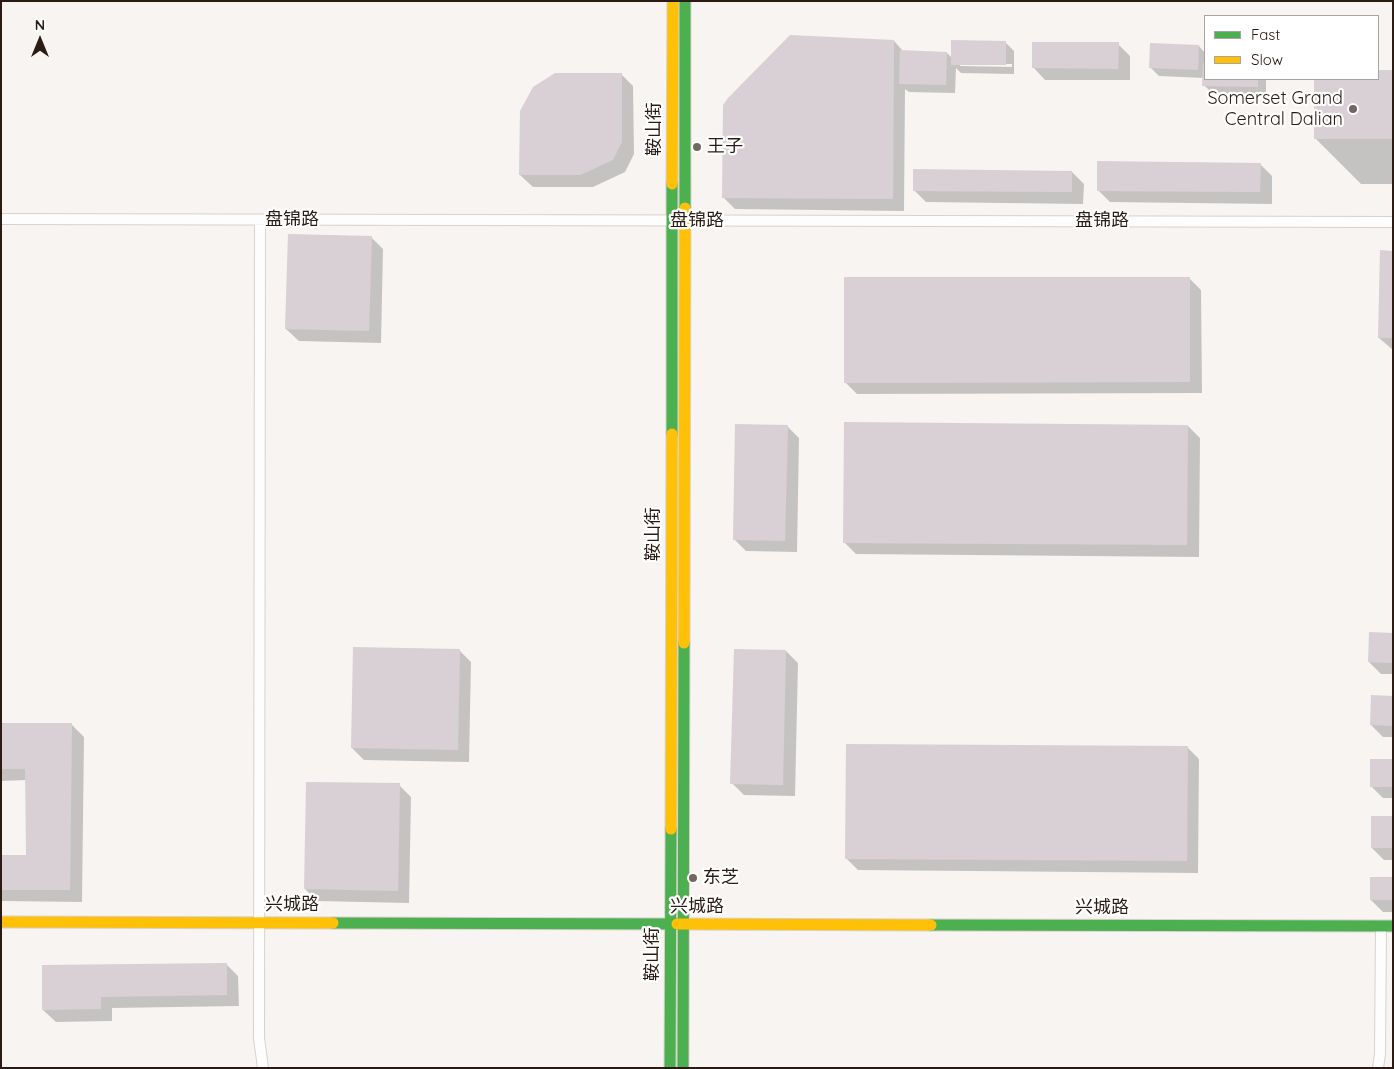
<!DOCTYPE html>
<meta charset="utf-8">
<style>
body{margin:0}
#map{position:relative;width:1394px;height:1069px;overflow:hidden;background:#f7f4f2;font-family:Quicksand,sans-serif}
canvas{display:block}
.frame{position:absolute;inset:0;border:2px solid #2a1c15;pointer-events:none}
.legend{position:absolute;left:1204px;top:15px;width:175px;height:65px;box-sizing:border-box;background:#fff;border:1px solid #aaa4a1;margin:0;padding:6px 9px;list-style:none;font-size:15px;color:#2a1c15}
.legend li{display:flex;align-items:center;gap:10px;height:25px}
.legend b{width:25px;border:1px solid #aaa4a1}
.north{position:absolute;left:15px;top:15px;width:50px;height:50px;-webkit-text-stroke:4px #fff;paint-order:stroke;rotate:0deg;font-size:14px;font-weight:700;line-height:20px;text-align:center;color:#2a1c15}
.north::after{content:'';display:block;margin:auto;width:18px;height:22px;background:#2a1c15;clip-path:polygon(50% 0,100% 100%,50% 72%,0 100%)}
</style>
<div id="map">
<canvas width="1394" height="1069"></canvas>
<div class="frame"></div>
<ul class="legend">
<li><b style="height:6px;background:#4caf50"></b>Fast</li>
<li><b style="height:6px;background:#ffc107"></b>Slow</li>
</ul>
<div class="north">N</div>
</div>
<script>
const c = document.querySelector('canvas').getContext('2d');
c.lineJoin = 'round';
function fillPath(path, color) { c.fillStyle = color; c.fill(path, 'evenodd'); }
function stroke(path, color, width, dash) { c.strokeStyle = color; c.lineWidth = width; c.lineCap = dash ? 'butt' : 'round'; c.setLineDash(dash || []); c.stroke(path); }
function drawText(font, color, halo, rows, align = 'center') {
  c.font = font + ' Quicksand,"Noto Sans SC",sans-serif'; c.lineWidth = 4.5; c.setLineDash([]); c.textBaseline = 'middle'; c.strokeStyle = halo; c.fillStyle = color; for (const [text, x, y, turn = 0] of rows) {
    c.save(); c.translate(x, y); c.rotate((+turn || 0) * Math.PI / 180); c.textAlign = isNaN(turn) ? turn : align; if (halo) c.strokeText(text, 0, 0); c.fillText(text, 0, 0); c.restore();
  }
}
fillPath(new Path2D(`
 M 894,41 L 904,52 L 947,53 L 952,58 L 1005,42 L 1014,51 L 1014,74 L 961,73 L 956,68 L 955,93 L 909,92 L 905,89 L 904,211 L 735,209 L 723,197 ZM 960,64 L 1012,64 L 1012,67 L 960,66 Z
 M 1118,44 L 1130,56 L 1130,80 L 1045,80 L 1033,67 Z
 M 1199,46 L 1205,53 L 1205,79 L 1266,79 L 1266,95 L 1213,94 L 1204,85 L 1204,78 L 1159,76 L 1150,67 Z
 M 1378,72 L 1393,72 L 1393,184 L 1361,184 L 1315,138 L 1315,79 L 1378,79 Z
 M 621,74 L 633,86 L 634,154 L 625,172 L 593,187 L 533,187 L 520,175 Z
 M 1260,164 L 1272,176 L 1272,204 L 1110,202 L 1098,190 Z
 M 1072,172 L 1084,184 L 1083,204 L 926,202 L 914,190 Z
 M 371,237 L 383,249 L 381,343 L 299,341 L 286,329 Z
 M 1393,252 L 1393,350 L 1379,338 Z
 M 1189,278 L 1201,290 L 1202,393 L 857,394 L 845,382 Z
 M 787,426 L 799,438 L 797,552 L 746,551 L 734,539 Z
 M 1188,426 L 1200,438 L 1199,557 L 856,554 L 844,542 Z
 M 1393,634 L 1393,674 L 1381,674 L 1369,662 Z
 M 459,650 L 471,662 L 469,762 L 364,760 L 352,748 Z
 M 786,651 L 798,663 L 795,796 L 744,795 L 732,783 Z
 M 1393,697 L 1393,737 L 1383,737 L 1371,725 Z
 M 1,724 L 72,725 L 84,737 L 82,902 L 1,901 L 1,856 L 27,856 L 26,780 L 1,781 Z
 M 1187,747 L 1199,759 L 1198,873 L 858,870 L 846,858 Z
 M 1393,761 L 1393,798 L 1383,798 L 1371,786 Z
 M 399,785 L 411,797 L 409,903 L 317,901 L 305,889 Z
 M 1393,817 L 1393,860 L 1384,860 L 1372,848 Z
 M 1393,878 L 1393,912 L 1383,912 L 1371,900 Z
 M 226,964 L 238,976 L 239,1006 L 112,1008 L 112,1021 L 56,1022 L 43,1010 Z`), '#0003');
fillPath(new Path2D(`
 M 790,35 L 894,40 L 893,199 L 722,198 L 723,105 L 728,98 Z
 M 951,40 L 1006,41 L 1006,65 L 951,65 Z
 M 1032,42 L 1119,42 L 1118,69 L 1032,68 Z
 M 1150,43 L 1199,45 L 1198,70 L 1149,68 Z
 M 900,50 L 947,52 L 946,85 L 899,84 Z
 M 1203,63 L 1205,63 L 1205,79 L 1258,79 L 1258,87 L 1202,86 Z
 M 1378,70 L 1393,70 L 1393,139 L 1314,139 L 1314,79 L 1378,79 Z
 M 555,73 L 622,73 L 622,142 L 613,160 L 580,175 L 519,175 L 520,111 L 533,87 Z
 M 1097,161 L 1261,163 L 1260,192 L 1097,191 Z
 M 913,169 L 1072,171 L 1072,192 L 913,191 Z
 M 288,234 L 372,236 L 369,331 L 285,329 Z
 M 1380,250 L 1393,251 L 1393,338 L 1378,338 Z
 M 844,277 L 1190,277 L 1190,382 L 844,383 Z
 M 844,422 L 1188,425 L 1187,545 L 843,543 Z
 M 735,424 L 788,425 L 785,541 L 733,540 Z
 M 1369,632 L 1393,633 L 1393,663 L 1368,662 Z
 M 353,647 L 460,649 L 458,750 L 351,748 Z
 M 734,649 L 786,650 L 783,785 L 730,784 Z
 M 1371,695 L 1393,696 L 1393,726 L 1370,725 Z
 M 1,723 L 72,723 L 70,890 L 1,890 L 1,855 L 26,855 L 25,769 L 1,769 Z
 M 846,744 L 1188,746 L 1187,861 L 845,859 Z
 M 1370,759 L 1393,759 L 1393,787 L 1370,787 Z
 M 306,782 L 400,783 L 398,891 L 304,889 Z
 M 1371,816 L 1393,816 L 1393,848 L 1371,848 Z
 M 1370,877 L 1393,877 L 1393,900 L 1370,900 Z
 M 227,963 L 227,995 L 101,997 L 101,1009 L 42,1010 L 42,965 Z`), '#d8d0d4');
const street = new Path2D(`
 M 1,219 L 1393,222
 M 260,220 L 259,1038 L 263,1068
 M 1378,1068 L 1380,1054 L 1381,926`);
const fast = new Path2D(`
 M 685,208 L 685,1
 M 672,434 L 672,184
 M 333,923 L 677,924
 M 931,925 L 1393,926
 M 670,1068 L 671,829
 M 683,1068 L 684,643`);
const slow = new Path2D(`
 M 672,184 L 673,1
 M 684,643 L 685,208
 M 671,829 L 672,434
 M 1,922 L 333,923
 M 677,924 L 931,925`);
stroke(street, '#d9d1cc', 12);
stroke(fast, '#d9d1cc', 13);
stroke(slow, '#d9d1cc', 13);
stroke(street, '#fefdfd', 10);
stroke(fast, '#4caf50', 11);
stroke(slow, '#ffc107', 11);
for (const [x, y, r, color] of [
 [1353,109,5,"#726862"],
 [697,147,5,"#726862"],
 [693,878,5,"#726862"]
]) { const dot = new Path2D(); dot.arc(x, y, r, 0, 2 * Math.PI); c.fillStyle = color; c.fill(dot); stroke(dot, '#fff', 2); }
drawText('18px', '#2a1c15', '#fff', [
 ["Somerset Grand",1343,99,"right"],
 ["Central Dalian",1343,120,"right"],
 ["王子",707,147],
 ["东芝",703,878]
], 'left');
drawText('18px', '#2a1c15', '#fff', [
 ["鞍山街",655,129,-90],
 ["盘锦路",292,220],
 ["盘锦路",697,221],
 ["盘锦路",1102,221],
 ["鞍山街",654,534,-90],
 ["兴城路",292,905],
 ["兴城路",697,907],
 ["兴城路",1102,908],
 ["鞍山街",653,954,-90]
]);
</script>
